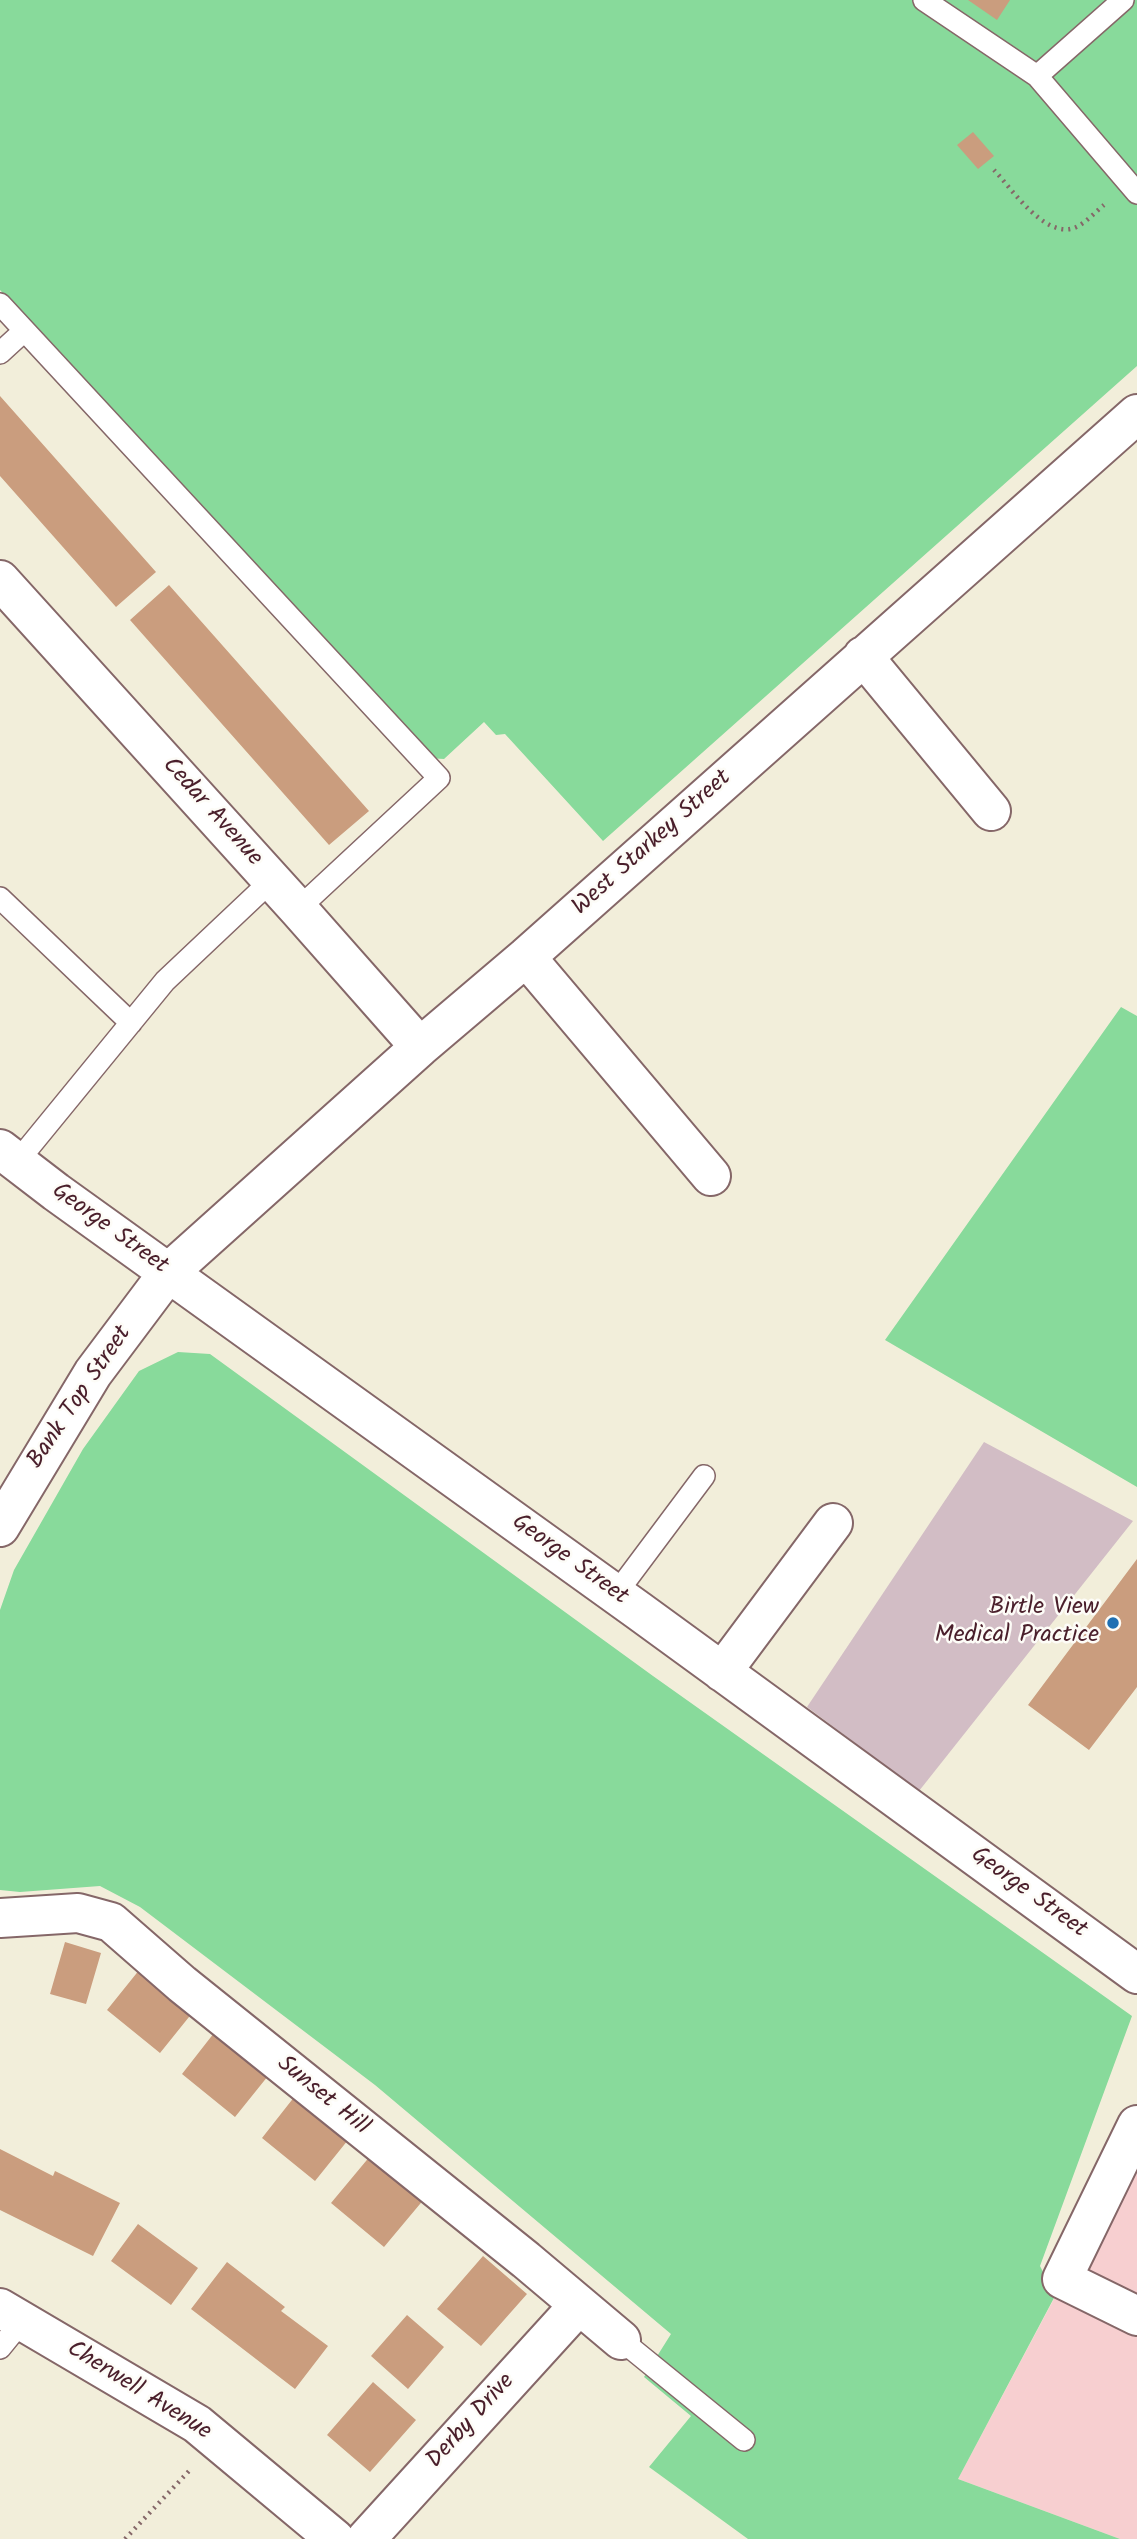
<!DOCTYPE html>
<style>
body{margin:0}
canvas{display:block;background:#f2eeda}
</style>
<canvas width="1137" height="2539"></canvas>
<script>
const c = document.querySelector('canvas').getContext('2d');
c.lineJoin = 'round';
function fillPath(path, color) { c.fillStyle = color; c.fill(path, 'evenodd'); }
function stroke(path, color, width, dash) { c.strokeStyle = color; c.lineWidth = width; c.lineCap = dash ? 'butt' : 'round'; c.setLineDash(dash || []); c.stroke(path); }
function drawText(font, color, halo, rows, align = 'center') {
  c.font = font + ' Kalam,sans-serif'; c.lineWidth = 5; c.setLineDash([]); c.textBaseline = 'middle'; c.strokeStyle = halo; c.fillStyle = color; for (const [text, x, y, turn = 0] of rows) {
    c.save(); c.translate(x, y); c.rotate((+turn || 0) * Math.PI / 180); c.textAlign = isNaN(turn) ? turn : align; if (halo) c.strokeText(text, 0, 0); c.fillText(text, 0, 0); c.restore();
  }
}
fillPath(new Path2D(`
 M 1137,2143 L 1137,2539 L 1120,2539 L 958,2479 Z`), '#f7cfd0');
fillPath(new Path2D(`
 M 984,1442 L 1133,1521 L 919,1791 L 807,1707 Z`), '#d2bdc5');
fillPath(new Path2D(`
 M 0,0 L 1137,0 L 1137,366 L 603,841 L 505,734 L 496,735 L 484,722 L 444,759 L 427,758 L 0,290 Z
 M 1121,1007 L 1137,1016 L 1137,1487 L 885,1340 Z
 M 178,1352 L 210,1354 L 653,1676 L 1132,2016 L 1040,2266 L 1055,2296 L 958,2479 L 1120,2539 L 748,2539 L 649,2467 L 691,2416 L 644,2377 L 671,2334 L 375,2085 L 140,1907 L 100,1886 L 20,1892 L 0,1890 L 0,1610 L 14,1570 L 83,1449 L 139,1371 Z`), '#88da9b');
fillPath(new Path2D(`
 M 968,0 L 1010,0 L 997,20 Z
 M 973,132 L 994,156 L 978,169 L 957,145 Z
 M 0,396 L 156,572 L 116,607 L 0,476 Z
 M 169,585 L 369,811 L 329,845 L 130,620 Z
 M 1137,1559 L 1137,1687 L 1089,1750 L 1028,1705 Z
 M 65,1942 L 101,1953 L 86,2004 L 50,1994 Z
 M 140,1969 L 193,2012 L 160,2053 L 107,2010 Z
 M 214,2033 L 268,2076 L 235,2117 L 182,2074 Z
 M 295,2096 L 348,2140 L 315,2181 L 262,2138 Z
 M 0,2149 L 53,2176 L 55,2171 L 120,2203 L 93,2256 L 0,2210 Z
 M 371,2155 L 425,2198 L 384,2247 L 331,2203 Z
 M 138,2224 L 198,2268 L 171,2305 L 111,2261 Z
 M 483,2256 L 527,2294 L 481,2346 L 437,2309 Z
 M 227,2262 L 285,2307 L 281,2311 L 328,2346 L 295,2389 L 191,2309 Z
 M 407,2315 L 444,2347 L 408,2389 L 371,2356 Z
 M 373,2382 L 416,2420 L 370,2472 L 327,2435 Z`), '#ca9d7e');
const service = new Path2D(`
 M 924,0 L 1037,76
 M 1123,0 L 1037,76 L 1137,193
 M 0,304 L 439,778 L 298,909
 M 0,353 L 24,331
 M 0,898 L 131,1023
 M 17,1162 L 165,981 L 272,880
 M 615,1595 L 704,1476
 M 621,2340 L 744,2440
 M 0,2348 L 22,2321`);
const minor = new Path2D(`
 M 0,580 L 298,909 L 420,1047
 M 863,656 L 991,811
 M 526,957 L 711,1176
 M 0,1149 L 56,1192 L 639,1611 L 1137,1974
 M 0,1527 L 93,1373 L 168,1273 L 420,1047 L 526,957 L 1137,414
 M 722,1672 L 833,1523
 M 0,1918 L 78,1913 L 111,1922 L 182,1984 L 526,2260 L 621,2340
 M 1137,2125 L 1062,2279 L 1137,2316
 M 0,2308 L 197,2424 L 335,2539
 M 366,2539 L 579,2305`);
stroke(service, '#856768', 24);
stroke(minor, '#856768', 42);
stroke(new Path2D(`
 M 994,170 C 1012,189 1044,238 1074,228 C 1085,224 1095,212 1104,205
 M 125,2539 L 189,2471`), '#856768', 4.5, [2, 5]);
stroke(service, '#fff', 21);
stroke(minor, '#fff', 38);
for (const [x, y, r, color] of [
 [1113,1623,7,"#1f6fb2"]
]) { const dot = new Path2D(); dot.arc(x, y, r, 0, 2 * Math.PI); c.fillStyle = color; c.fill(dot); stroke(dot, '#fdfcf7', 2.5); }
drawText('24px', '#4a1f2b', '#fdfcf7', [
 ["Cedar Avenue",211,813,48],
 ["West Starkey Street",653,844,-42],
 ["George Street",109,1230,36],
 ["Bank Top Street",81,1398,-56],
 ["George Street",569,1561,36],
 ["George Street",1028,1894,36],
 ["Sunset Hill",322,2097,39],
 ["Cherwell Avenue",138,2392,32],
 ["Derby Drive",472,2422,-48]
]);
drawText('24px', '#4a1f2b', '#fdfcf7', [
 ["Birtle View",1099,1609],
 ["Medical Practice",1099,1637]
], 'right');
</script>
